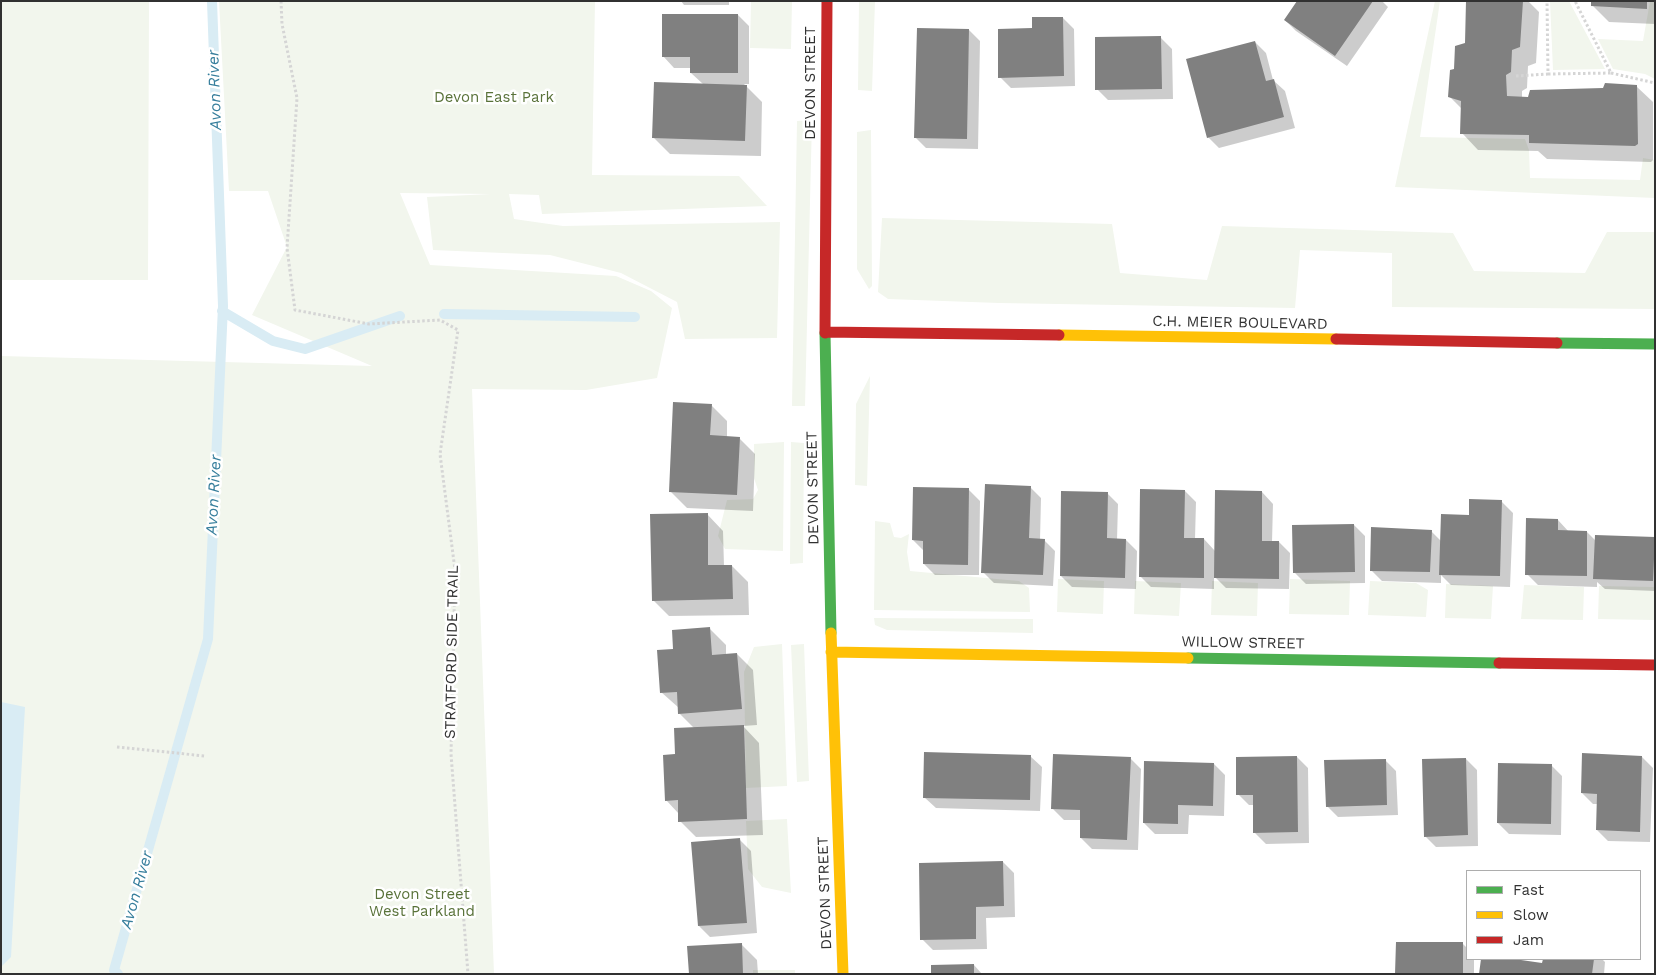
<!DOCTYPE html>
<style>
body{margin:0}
#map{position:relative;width:1656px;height:975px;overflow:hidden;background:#fff;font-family:"Work Sans",sans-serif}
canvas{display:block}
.frame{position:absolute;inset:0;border:2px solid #313131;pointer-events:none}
.legend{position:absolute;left:1466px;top:870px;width:175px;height:90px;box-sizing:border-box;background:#fff;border:1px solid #adadad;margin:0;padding:6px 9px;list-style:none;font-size:15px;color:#313131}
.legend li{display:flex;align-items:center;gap:10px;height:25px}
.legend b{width:25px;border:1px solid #adadad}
</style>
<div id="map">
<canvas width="1656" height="975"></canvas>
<div class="frame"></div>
<ul class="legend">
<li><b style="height:6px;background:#4caf50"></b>Fast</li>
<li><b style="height:6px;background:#ffc107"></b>Slow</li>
<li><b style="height:6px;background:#c62828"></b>Jam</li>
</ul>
</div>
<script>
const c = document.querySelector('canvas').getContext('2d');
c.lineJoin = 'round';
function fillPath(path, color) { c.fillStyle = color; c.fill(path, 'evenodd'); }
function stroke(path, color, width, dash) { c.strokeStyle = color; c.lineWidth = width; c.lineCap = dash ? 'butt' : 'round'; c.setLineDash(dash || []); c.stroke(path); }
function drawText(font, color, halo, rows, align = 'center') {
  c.font = font + ' "Work Sans",sans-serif'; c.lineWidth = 5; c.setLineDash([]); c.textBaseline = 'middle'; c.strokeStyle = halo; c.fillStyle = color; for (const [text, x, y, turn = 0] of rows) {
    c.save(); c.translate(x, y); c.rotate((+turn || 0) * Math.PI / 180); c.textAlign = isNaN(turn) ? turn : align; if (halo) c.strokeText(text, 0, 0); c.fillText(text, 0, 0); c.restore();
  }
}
fillPath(new Path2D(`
 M 1,1 L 149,1 L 148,280 L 1,280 Z
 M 219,1 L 595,1 L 592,175 L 739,176 L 767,206 L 542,214 L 539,195 L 509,194 L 514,219 L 563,226 L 780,222 L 777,338 L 685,339 L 677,302 L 621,273 L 550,255 L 433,250 L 427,197 L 491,194 L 400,193 L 430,265 L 616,276 L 651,291 L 672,308 L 657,378 L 586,390 L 472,389 L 494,974 L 1,974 L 1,356 L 372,366 L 252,315 L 287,247 L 268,191 L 229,191 Z
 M 751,1 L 792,1 L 791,49 L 750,48 Z
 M 859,1 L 875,1 L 872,91 L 858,90 Z
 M 1435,1 L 1440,1 L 1420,137 L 1525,139 L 1529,150 L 1530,178 L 1640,180 L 1643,158 L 1655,160 L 1655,198 L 1395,187 Z
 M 1550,1 L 1569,1 L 1605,69 L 1553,70 Z
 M 1650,1 L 1655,1 L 1655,79 L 1645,74 L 1613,69 L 1598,39 L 1643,41 Z
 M 812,120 L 805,406 L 792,406 L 797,121 Z
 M 871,130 L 872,286 L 869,289 L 857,269 L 857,132 Z
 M 882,218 L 1112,224 L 1120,273 L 1207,280 L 1222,226 L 1453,233 L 1474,271 L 1585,273 L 1607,232 L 1655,232 L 1655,309 L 1392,307 L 1392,253 L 1300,250 L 1295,308 L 999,303 L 888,299 L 878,292 Z
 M 870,376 L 867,486 L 855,485 L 856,404 Z
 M 784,442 L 783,551 L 725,549 L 718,536 L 727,500 L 753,499 L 758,490 L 754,478 L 754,444 Z
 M 791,442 L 804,443 L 803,563 L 790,564 Z
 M 875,521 L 890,523 L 894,537 L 901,538 L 909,534 L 907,552 L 910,571 L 1019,581 L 1029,588 L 1030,612 L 874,610 Z
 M 1058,579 L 1104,581 L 1103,614 L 1057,612 Z
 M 1290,579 L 1350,581 L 1349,615 L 1289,614 Z
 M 1135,581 L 1181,583 L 1179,616 L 1134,614 Z
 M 1212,581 L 1258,583 L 1257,616 L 1211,615 Z
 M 1370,581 L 1416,583 L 1428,590 L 1426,617 L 1368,615 Z
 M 1446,584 L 1493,586 L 1491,619 L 1445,618 Z
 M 1524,585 L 1584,587 L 1583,620 L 1521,619 Z
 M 1599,586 L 1655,587 L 1655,620 L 1598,619 Z
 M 874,618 L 1033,619 L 1033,633 L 887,630 L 875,625 Z
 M 782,644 L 787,786 L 746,788 L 744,672 L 754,647 Z
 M 804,644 L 809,781 L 797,782 L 791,645 Z
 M 787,819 L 791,893 L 762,887 L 748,869 L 746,821 Z
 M 753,970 L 795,970 L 795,974 L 753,974 Z`), '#f2f6ed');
fillPath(new Path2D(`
 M 1,702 L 25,707 L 11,957 L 1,967 Z`), '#d9ecf4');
fillPath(new Path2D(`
 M 681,1 L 729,1 L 729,5 L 684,5 Z
 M 1298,1 L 1382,1 L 1388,7 L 1347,66 L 1296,31 L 1285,20 Z
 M 1467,1 L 1528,1 L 1539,12 L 1536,63 L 1528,66 L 1527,88 L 1522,91 L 1522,98 L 1636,86 L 1653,102 L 1653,160 L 1651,162 L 1547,159 L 1538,151 L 1478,150 L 1462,133 L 1462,109 L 1449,96 L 1455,70 L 1467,44 Z
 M 1592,1 L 1655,1 L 1655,24 L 1609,22 L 1593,6 Z
 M 738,15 L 749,26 L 749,84 L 744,84 L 762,102 L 761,156 L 670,154 L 654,138 L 703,84 L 691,73 L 691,68 L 674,68 L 663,56 Z
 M 1063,18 L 1074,29 L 1075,86 L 1011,88 L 1000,77 L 1033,29 Z
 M 969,30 L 980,41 L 978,149 L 926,148 L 915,137 Z
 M 1161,38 L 1172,49 L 1173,99 L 1108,100 L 1097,89 Z
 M 1255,42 L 1266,53 L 1273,80 L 1285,91 L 1295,128 L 1219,148 L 1208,137 Z
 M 711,405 L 727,421 L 727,437 L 739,438 L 755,454 L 753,511 L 687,508 L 671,492 Z
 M 1030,487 L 1041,498 L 1040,540 L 1044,540 L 1055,551 L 1053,586 L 994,583 L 983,572 Z
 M 969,490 L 980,501 L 979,575 L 935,575 L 924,564 L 924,551 L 913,540 Z
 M 1185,491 L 1196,502 L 1195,539 L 1204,539 L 1215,551 L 1262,492 L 1273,504 L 1272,542 L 1279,542 L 1290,553 L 1289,589 L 1226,588 L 1214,576 L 1214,589 L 1151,587 L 1140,576 Z
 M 1107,493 L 1118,504 L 1117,540 L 1126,540 L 1137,551 L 1136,589 L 1072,587 L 1061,576 Z
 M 1502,502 L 1513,513 L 1510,587 L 1451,585 L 1441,575 L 1441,583 L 1382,581 L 1371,570 L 1431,531 L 1441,541 L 1471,516 Z
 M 707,514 L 723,531 L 724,566 L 732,566 L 748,582 L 749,615 L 669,616 L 653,600 Z
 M 1558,520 L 1569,532 L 1587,532 L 1596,541 L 1655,539 L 1655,591 L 1605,589 L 1597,582 L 1597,587 L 1538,585 L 1527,574 Z
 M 1354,525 L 1365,536 L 1365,583 L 1306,584 L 1295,573 Z
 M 709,628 L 726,645 L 726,655 L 737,654 L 753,670 L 757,725 L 743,726 L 759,743 L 763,835 L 696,837 L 680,821 L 679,814 L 666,800 L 677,756 L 694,728 L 679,713 L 679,708 L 661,692 L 674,651 Z
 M 1030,756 L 1042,767 L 1040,811 L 936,808 L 924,797 Z
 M 1297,757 L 1308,768 L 1309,843 L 1266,844 L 1255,833 L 1254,805 L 1249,805 L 1238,794 Z
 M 1642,757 L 1653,768 L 1650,842 L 1608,841 L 1597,830 L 1598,804 L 1593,804 L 1582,793 Z
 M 1130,758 L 1141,769 L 1138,850 L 1092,849 L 1081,838 L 1081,820 L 1064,820 L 1053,809 Z
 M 1466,759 L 1477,770 L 1478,846 L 1436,847 L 1425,836 Z
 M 1385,760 L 1396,771 L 1398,815 L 1338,817 L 1327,806 Z
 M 1214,764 L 1225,775 L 1224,816 L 1189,815 L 1188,834 L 1155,834 L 1144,823 Z
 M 1551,765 L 1562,776 L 1561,835 L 1509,834 L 1498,823 Z
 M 740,840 L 751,851 L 757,933 L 710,937 L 699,926 Z
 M 1003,862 L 1014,873 L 1015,917 L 986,918 L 987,949 L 933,950 L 922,939 Z
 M 741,944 L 757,960 L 758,974 L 690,974 Z
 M 1463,944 L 1467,948 L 1467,959 L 1474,959 L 1474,974 L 1396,974 Z
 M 1482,959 L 1505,959 L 1543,964 L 1544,959 L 1602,959 L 1605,962 L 1604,974 L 1480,974 Z
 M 974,965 L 982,974 L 932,974 Z`), '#0003');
stroke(new Path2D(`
 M 222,311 L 273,341 L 305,349 L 400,316
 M 444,314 L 635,317
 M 118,974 L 114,970 L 208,639 L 223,306 L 212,1`), '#d9ecf4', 10);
fillPath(new Path2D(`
 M 1297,1 L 1373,1 L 1335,56 L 1284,20 Z
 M 1466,1 L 1523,1 L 1520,47 L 1512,50 L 1511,72 L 1506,75 L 1507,96 L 1528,97 L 1530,90 L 1603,88 L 1605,83 L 1637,85 L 1638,144 L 1635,146 L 1529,143 L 1529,135 L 1460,134 L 1461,101 L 1448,97 L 1450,70 L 1454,69 L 1455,46 L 1465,43 Z
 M 1591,1 L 1647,1 L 1647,9 L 1591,6 Z
 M 662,14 L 738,14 L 738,73 L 690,73 L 690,57 L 662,57 Z
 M 1032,17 L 1063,17 L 1064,76 L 998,78 L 998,29 L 1032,28 Z
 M 917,28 L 969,29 L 967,139 L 914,138 Z
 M 1161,36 L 1162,89 L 1095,90 L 1095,37 Z
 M 1255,41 L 1266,81 L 1274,79 L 1284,117 L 1207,138 L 1186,59 Z
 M 654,82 L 747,85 L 745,141 L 652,138 Z
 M 673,402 L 712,404 L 710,435 L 740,437 L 737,495 L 669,492 Z
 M 985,484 L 1031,486 L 1029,538 L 1045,539 L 1043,575 L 981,573 Z
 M 913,487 L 969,488 L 968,565 L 923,564 L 923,541 L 912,540 Z
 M 1140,489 L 1185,490 L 1184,538 L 1204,538 L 1204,578 L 1139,577 Z
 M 1215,490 L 1262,491 L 1262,541 L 1279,541 L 1279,579 L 1214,578 Z
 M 1061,491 L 1108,492 L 1107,538 L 1126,539 L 1125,578 L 1060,576 Z
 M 1469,499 L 1502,500 L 1500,576 L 1439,575 L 1441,514 L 1469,515 Z
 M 708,513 L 708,565 L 732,565 L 733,599 L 652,601 L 650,514 Z
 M 1526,518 L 1558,519 L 1558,530 L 1587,531 L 1587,576 L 1525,575 Z
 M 1354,524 L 1355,572 L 1293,573 L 1292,525 Z
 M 1371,527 L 1432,530 L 1430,572 L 1370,571 Z
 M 1595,535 L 1655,537 L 1653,581 L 1593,579 Z
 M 710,627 L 712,655 L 737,653 L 742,709 L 678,714 L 677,692 L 660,693 L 657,650 L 673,649 L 672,630 Z
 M 744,725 L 747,819 L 678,822 L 678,800 L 665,801 L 663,755 L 675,754 L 674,728 Z
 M 924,752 L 1031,755 L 1030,800 L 923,798 Z
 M 1582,753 L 1642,756 L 1640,832 L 1596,830 L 1597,794 L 1581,793 Z
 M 1053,754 L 1131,757 L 1127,840 L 1080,838 L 1080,810 L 1051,809 Z
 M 1297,756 L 1298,832 L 1253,833 L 1253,795 L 1236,795 L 1236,757 Z
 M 1466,758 L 1468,835 L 1424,837 L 1422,759 Z
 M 1386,759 L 1387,805 L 1326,807 L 1324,760 Z
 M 1144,761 L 1214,763 L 1213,806 L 1178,805 L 1178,824 L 1143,823 Z
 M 1498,763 L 1552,764 L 1551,824 L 1497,823 Z
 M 740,838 L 747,923 L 698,926 L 691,842 Z
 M 1003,861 L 1004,906 L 976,907 L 976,939 L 920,940 L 919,863 Z
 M 1396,942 L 1463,942 L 1463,974 L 1395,974 Z
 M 742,943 L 743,974 L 689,974 L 687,946 Z
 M 1481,959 L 1514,959 L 1542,963 L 1543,959 L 1594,959 L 1592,974 L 1479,974 Z
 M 974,964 L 974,974 L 931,974 L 931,965 Z`), '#808080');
stroke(new Path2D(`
 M 281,1 L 282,24 L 297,98 L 287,248 L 295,310 L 369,324 L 440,320 L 458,330 L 440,454 L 455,570 L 451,754 L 468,974
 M 1611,73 L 1655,83
 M 1548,74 L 1611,73 L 1575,1
 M 1516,76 L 1548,74 L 1547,1
 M 117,747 L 205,756`), '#d5d5d5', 3, [2.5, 2.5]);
stroke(new Path2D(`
 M 825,333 L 831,633
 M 1557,343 L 1655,344
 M 1188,658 L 1499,663`), '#4caf50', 11);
stroke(new Path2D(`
 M 1059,335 L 1336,339
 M 831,633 L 843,974
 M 831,652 L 1188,658`), '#ffc107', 11);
stroke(new Path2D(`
 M 825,332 L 1059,335
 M 825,333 L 827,1
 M 1336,339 L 1557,343
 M 1499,663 L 1655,665`), '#c62828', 11);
drawText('15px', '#313131', '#fff', [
 ["DEVON STREET",811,83,-90],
 ["C.H. MEIER BOULEVARD",1240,323,1],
 ["DEVON STREET",813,488,-91],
 ["WILLOW STREET",1243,643,1],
 ["STRATFORD SIDE TRAIL",452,652,-89],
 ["DEVON STREET",825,893,-92]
]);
drawText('15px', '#597239', '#fff', [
 ["Devon East Park",494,98],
 ["Devon Street",422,895],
 ["West Parkland",422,912]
]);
drawText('italic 16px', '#367e9c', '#fff', [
 ["Avon River",215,90,-92],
 ["Avon River",214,495,-87],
 ["Avon River",137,890,-74]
]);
</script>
